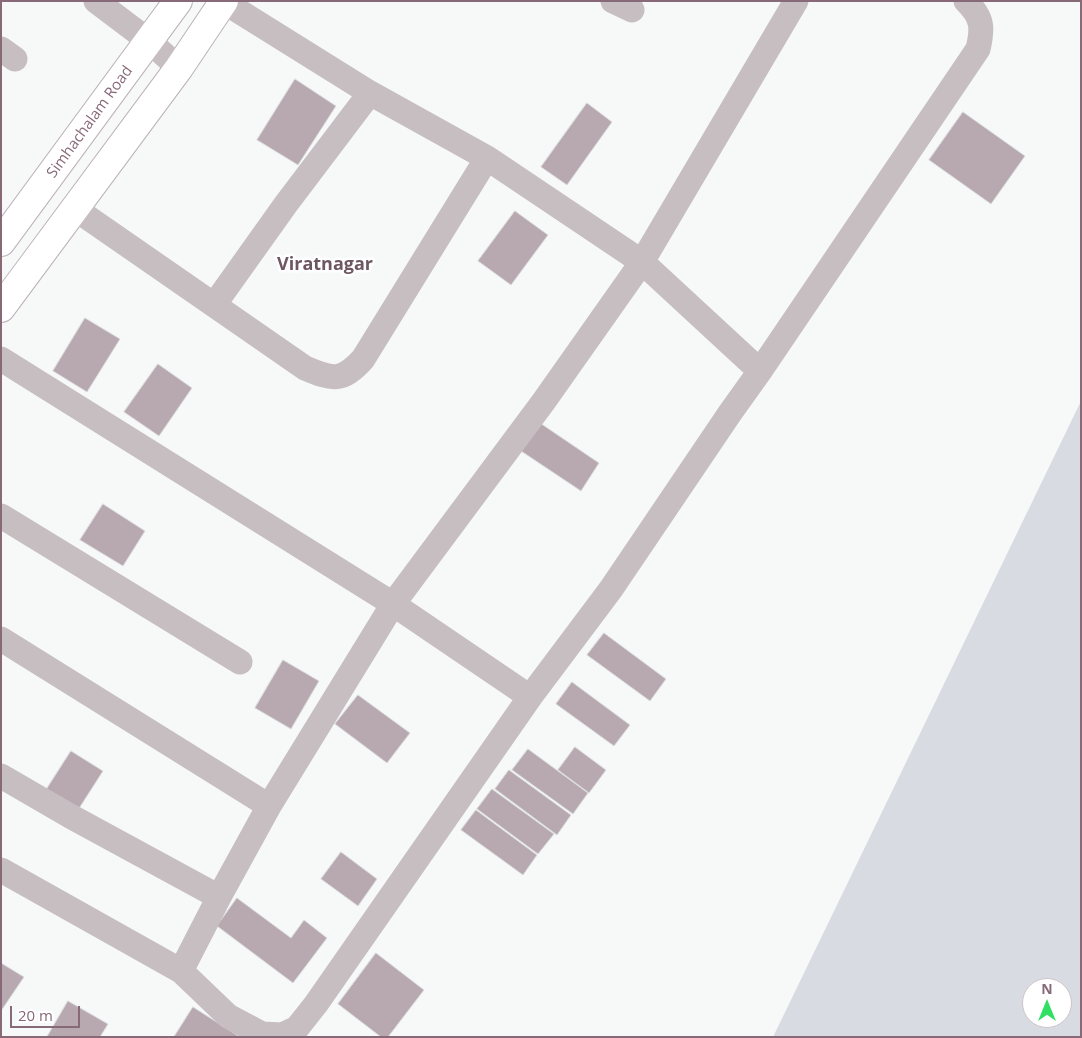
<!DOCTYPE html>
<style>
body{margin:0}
#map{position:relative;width:1082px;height:1038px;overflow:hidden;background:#f7f9f9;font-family:"Open Sans",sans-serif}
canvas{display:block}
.frame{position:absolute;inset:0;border:2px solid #886978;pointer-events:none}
.north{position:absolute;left:1022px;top:978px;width:50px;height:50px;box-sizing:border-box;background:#fff;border:1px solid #cfc3c9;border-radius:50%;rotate:0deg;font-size:14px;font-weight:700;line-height:20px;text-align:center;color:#886978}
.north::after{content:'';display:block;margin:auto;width:18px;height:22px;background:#31e063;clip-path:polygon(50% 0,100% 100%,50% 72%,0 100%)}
.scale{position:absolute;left:10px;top:1006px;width:70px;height:22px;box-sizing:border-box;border:2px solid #886978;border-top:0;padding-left:6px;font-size:15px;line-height:18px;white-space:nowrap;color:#886978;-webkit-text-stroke:4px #fff;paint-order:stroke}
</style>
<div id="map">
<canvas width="1082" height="1038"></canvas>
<div class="frame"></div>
<div class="north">N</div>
<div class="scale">20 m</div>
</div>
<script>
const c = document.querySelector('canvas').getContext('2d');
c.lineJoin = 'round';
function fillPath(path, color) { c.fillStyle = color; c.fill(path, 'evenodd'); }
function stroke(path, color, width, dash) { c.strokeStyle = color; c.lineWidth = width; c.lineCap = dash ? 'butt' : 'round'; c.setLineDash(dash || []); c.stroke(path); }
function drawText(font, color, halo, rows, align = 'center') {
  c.font = font + ' "Open Sans",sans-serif'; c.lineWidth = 5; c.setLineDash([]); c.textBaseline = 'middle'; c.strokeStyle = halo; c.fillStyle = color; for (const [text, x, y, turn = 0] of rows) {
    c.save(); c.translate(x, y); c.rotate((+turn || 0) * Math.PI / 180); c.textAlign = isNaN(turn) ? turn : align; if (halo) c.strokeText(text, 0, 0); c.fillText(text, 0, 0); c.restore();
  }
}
fillPath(new Path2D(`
 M 1081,401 L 1081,1037 L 773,1037 ZM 1032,988 L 1062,988 L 1062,1018 L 1032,1018 Z`), '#d8dbe1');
const building = new Path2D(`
 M 295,79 L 336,106 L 298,165 L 257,140 Z
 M 587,103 L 612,122 L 567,185 L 541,167 Z
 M 963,112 L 1025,156 L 991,204 L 929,160 Z
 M 515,211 L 548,235 L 511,285 L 478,261 Z
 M 85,318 L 120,339 L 87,392 L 53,371 Z
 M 158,364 L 192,388 L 159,436 L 124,412 Z
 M 540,423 L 599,463 L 581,491 L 521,451 Z
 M 103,504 L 145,531 L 123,566 L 80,540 Z
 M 604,633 L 666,679 L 650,701 L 587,655 Z
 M 283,660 L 319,681 L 291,729 L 255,708 Z
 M 572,682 L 630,725 L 614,746 L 556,704 Z
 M 358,695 L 410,733 L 387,763 L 335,724 Z
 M 575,747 L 606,770 L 589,793 L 558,770 Z
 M 528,749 L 588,793 L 573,814 L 512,770 Z
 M 71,751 L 103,771 L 78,810 L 46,790 Z
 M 509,770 L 571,815 L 557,835 L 495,789 Z
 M 492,789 L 554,834 L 538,854 L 477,809 Z
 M 476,810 L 537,855 L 523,875 L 461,830 Z
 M 341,852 L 377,879 L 358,906 L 321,879 Z
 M 237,898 L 291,938 L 304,920 L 327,938 L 293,983 L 217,926 Z
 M 376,953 L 424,990 L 388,1037 L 381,1037 L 338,1004 Z
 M 1,963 L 24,977 L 1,1011 Z
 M 68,1001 L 108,1024 L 100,1037 L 47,1037 Z
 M 193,1007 L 240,1037 L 174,1037 Z`);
fillPath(building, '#b8a9b1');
stroke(building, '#d9dbdb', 1);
const primary = new Path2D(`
 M 1,242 L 178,1
 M 1,308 L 179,68 L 224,1`);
stroke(primary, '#bcb2b7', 30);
stroke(new Path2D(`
 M 96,1 L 149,41 L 179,68
 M 613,1 L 632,10
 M 224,2 L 370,93 L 487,158 L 642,262 L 760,371
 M 1,49 L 15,59
 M 74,208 L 305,368 C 333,380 342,382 363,359 L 487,158
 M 214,305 L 286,204 L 370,93
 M 1,359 L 393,604 L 530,697
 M 1,516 L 240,662
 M 1,639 L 269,806
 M 1,776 L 70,816 L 219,897
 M 1,870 L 181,971 L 228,1016 L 262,1034 L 282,1035 L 297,1028 L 316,1004 L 530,697 L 611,589 L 730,413 L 760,371 L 978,49 C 983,28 983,18 966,1
 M 181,971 L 219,897 L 269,806 L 393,604 L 544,401 L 642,262 L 796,1`), '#c7bec2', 25);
stroke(primary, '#fff', 28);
drawText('15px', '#886978', '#fff', [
 ["Simhachalam Road",90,122,-54]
]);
drawText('bold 18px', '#6d5762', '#fff', [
 ["Viratnagar",325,265]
]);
</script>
